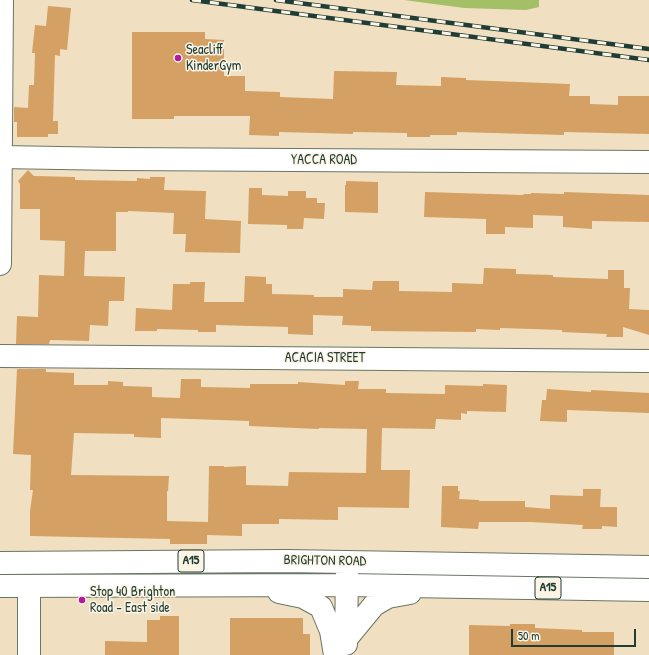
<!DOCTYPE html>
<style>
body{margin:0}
#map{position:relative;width:649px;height:655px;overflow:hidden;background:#f0e0c1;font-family:"Patrick Hand",sans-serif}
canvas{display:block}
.scale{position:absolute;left:511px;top:629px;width:125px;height:18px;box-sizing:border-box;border:2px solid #1f3d34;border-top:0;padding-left:5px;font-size:12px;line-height:14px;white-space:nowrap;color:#1f3d34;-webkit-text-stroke:3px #fcf5e5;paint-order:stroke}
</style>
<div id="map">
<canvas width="649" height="655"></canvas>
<div class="scale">50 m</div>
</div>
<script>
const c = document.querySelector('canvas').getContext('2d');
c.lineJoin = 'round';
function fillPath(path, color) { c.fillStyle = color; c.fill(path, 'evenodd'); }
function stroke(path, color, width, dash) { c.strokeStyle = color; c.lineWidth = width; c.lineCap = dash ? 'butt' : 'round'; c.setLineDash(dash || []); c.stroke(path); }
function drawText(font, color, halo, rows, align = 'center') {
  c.font = font + ' "Patrick Hand",sans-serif'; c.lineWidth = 3; c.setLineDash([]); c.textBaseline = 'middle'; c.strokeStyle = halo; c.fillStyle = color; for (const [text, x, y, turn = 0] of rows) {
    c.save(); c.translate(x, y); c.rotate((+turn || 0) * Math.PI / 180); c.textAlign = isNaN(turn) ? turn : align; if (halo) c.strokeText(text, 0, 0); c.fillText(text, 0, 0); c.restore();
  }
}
fillPath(new Path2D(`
 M 404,0 L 539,0 L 539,7 L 526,10 L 464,8 Z`), '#a3c067');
fillPath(new Path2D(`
 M 48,6 L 71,8 L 67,50 L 60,49 L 60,56 L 55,55 L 53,121 L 58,121 L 58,134 L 48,134 L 48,137 L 17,137 L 17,122 L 14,122 L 14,107 L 28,108 L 29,85 L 34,85 L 35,53 L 32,53 L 35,25 L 46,26 Z
 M 132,32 L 205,32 L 205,39 L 224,40 L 224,76 L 245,76 L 245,91 L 280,92 L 280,97 L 333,99 L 334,71 L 397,72 L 396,85 L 441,86 L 441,77 L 466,78 L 466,80 L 570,84 L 569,96 L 590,96 L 590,104 L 618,105 L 618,96 L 649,96 L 649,134 L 564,132 L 564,135 L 457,132 L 457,135 L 430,135 L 430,137 L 407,137 L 407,133 L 353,132 L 353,134 L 279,132 L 279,136 L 249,135 L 250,116 L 174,116 L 174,119 L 132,119 Z
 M 28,170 L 34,176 L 75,177 L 75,180 L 137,181 L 137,178 L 150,179 L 150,177 L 165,177 L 164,190 L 206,191 L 205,219 L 241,221 L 240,253 L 185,252 L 186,234 L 173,234 L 174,213 L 128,211 L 128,212 L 116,212 L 116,251 L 85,251 L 84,276 L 125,277 L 124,301 L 109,301 L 108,326 L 90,325 L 89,341 L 50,340 L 49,344 L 16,344 L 17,316 L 38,317 L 39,275 L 64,276 L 65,241 L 40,240 L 40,209 L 20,209 L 20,184 L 18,181 Z
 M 346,181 L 378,182 L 378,213 L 345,212 L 345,185 L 346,185 Z
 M 249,188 L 262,188 L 262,195 L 288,196 L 288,191 L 306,191 L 306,198 L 317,198 L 317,203 L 325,203 L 324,219 L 304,218 L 303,229 L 287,229 L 287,225 L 248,224 Z
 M 425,192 L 523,195 L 524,194 L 531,194 L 531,193 L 564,194 L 564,192 L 649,195 L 649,222 L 592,221 L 592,229 L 563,227 L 563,216 L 533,215 L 533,228 L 505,227 L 505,234 L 486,234 L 486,219 L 424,217 Z
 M 484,268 L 516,269 L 516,274 L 553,275 L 553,277 L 608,279 L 608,270 L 624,270 L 624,288 L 630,288 L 629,309 L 649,310 L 649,335 L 623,327 L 623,337 L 606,337 L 607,334 L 562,332 L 562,330 L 500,328 L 500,330 L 476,329 L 476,332 L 371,331 L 371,326 L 342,325 L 343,316 L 313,315 L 313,335 L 288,334 L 288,327 L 216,325 L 216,332 L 198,332 L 198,330 L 157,329 L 157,331 L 135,331 L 136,308 L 172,310 L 173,284 L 190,284 L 190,282 L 205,282 L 204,302 L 244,302 L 245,276 L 266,277 L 266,284 L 272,284 L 272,294 L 314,295 L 314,297 L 343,297 L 343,289 L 372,290 L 373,281 L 399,281 L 399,291 L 452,292 L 452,283 L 483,284 Z
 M 17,369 L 46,369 L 46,372 L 74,373 L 74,385 L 108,385 L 108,381 L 123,382 L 123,386 L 152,387 L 152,397 L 180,398 L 181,379 L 201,379 L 201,387 L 250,388 L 250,384 L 298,384 L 298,382 L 345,385 L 345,381 L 359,381 L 358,389 L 386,389 L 386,393 L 445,394 L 445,385 L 483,386 L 483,384 L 507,385 L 506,412 L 467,411 L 467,414 L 461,413 L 461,420 L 436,419 L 435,429 L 382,428 L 381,470 L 410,470 L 409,508 L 338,507 L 338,520 L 279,519 L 279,524 L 242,524 L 242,536 L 207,535 L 207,544 L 170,544 L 170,539 L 30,536 L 30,511 L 33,490 L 30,490 L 31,455 L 13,454 ZM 161,418 L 249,421 L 249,426 L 319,429 L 319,428 L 367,429 L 366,473 L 289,472 L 288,486 L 246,485 L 246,466 L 224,467 L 224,466 L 209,466 L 208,522 L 167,521 L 167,491 L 168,491 L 169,476 L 71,475 L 74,433 L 134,434 L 134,437 L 161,438 Z
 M 547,389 L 591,392 L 591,390 L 649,393 L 649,413 L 567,410 L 567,422 L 540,421 L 542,400 L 546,400 Z
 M 442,486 L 458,486 L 458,491 L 460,491 L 459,499 L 479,500 L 479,501 L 525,501 L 525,507 L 550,509 L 550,495 L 583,496 L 583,489 L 601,489 L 600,507 L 617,507 L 617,527 L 602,526 L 602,529 L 582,529 L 583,525 L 531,522 L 479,522 L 478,529 L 441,527 Z
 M 160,616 L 179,616 L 179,655 L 105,655 L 105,641 L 147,642 L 147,620 L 160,620 Z
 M 230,618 L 303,618 L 303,634 L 310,634 L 310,655 L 230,655 Z
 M 510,624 L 535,624 L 535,628 L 582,630 L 582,632 L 614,632 L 614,655 L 469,655 L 469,625 L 510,626 Z`), '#d4a063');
const minor = new Path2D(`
 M 0,157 L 118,159 L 649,162
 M 0,264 L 2,0
 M 0,356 L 649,361
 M 29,655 L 29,586`);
const major = new Path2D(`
 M 0,563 L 286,561 L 649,567
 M 0,586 L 347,585 L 649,590
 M 279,592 L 303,597 L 321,607 L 331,631 L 335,655
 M 346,639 L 374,605 L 388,597 L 410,593
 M 346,644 L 347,570`);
stroke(minor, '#687665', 24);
stroke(major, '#687665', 24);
stroke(minor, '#fff', 22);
stroke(major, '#fff', 22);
const rail = new Path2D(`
 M 192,0 L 649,60
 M 276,0 L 649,49`);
stroke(rail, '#1f3d34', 4.5);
stroke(rail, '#fcf5e5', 3, [9]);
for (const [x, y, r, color] of [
 [178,58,4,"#b5179e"],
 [82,600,4,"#b5179e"]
]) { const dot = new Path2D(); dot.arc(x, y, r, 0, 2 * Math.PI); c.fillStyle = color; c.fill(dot); stroke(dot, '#fcf5e5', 1.5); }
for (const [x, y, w] of [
 [191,561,26],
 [548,588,26]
]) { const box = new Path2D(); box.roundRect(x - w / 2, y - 11, w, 22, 3); c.fillStyle = '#fcf5e5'; c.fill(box); stroke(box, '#1f3d34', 1); }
drawText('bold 13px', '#1f3d34', null, [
 ["A15",191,561],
 ["A15",548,588]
]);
drawText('14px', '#1f3d34', '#fcf5e5', [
 ["Seacliff",186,50],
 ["KinderGym",186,66],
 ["Stop 40 Brighton",90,592],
 ["Road - East side",90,608]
], 'left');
drawText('14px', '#1f3d34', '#fcf5e5', [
 ["YACCA ROAD",324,160],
 ["ACACIA STREET",325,358],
 ["BRIGHTON ROAD",325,561,1]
]);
</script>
